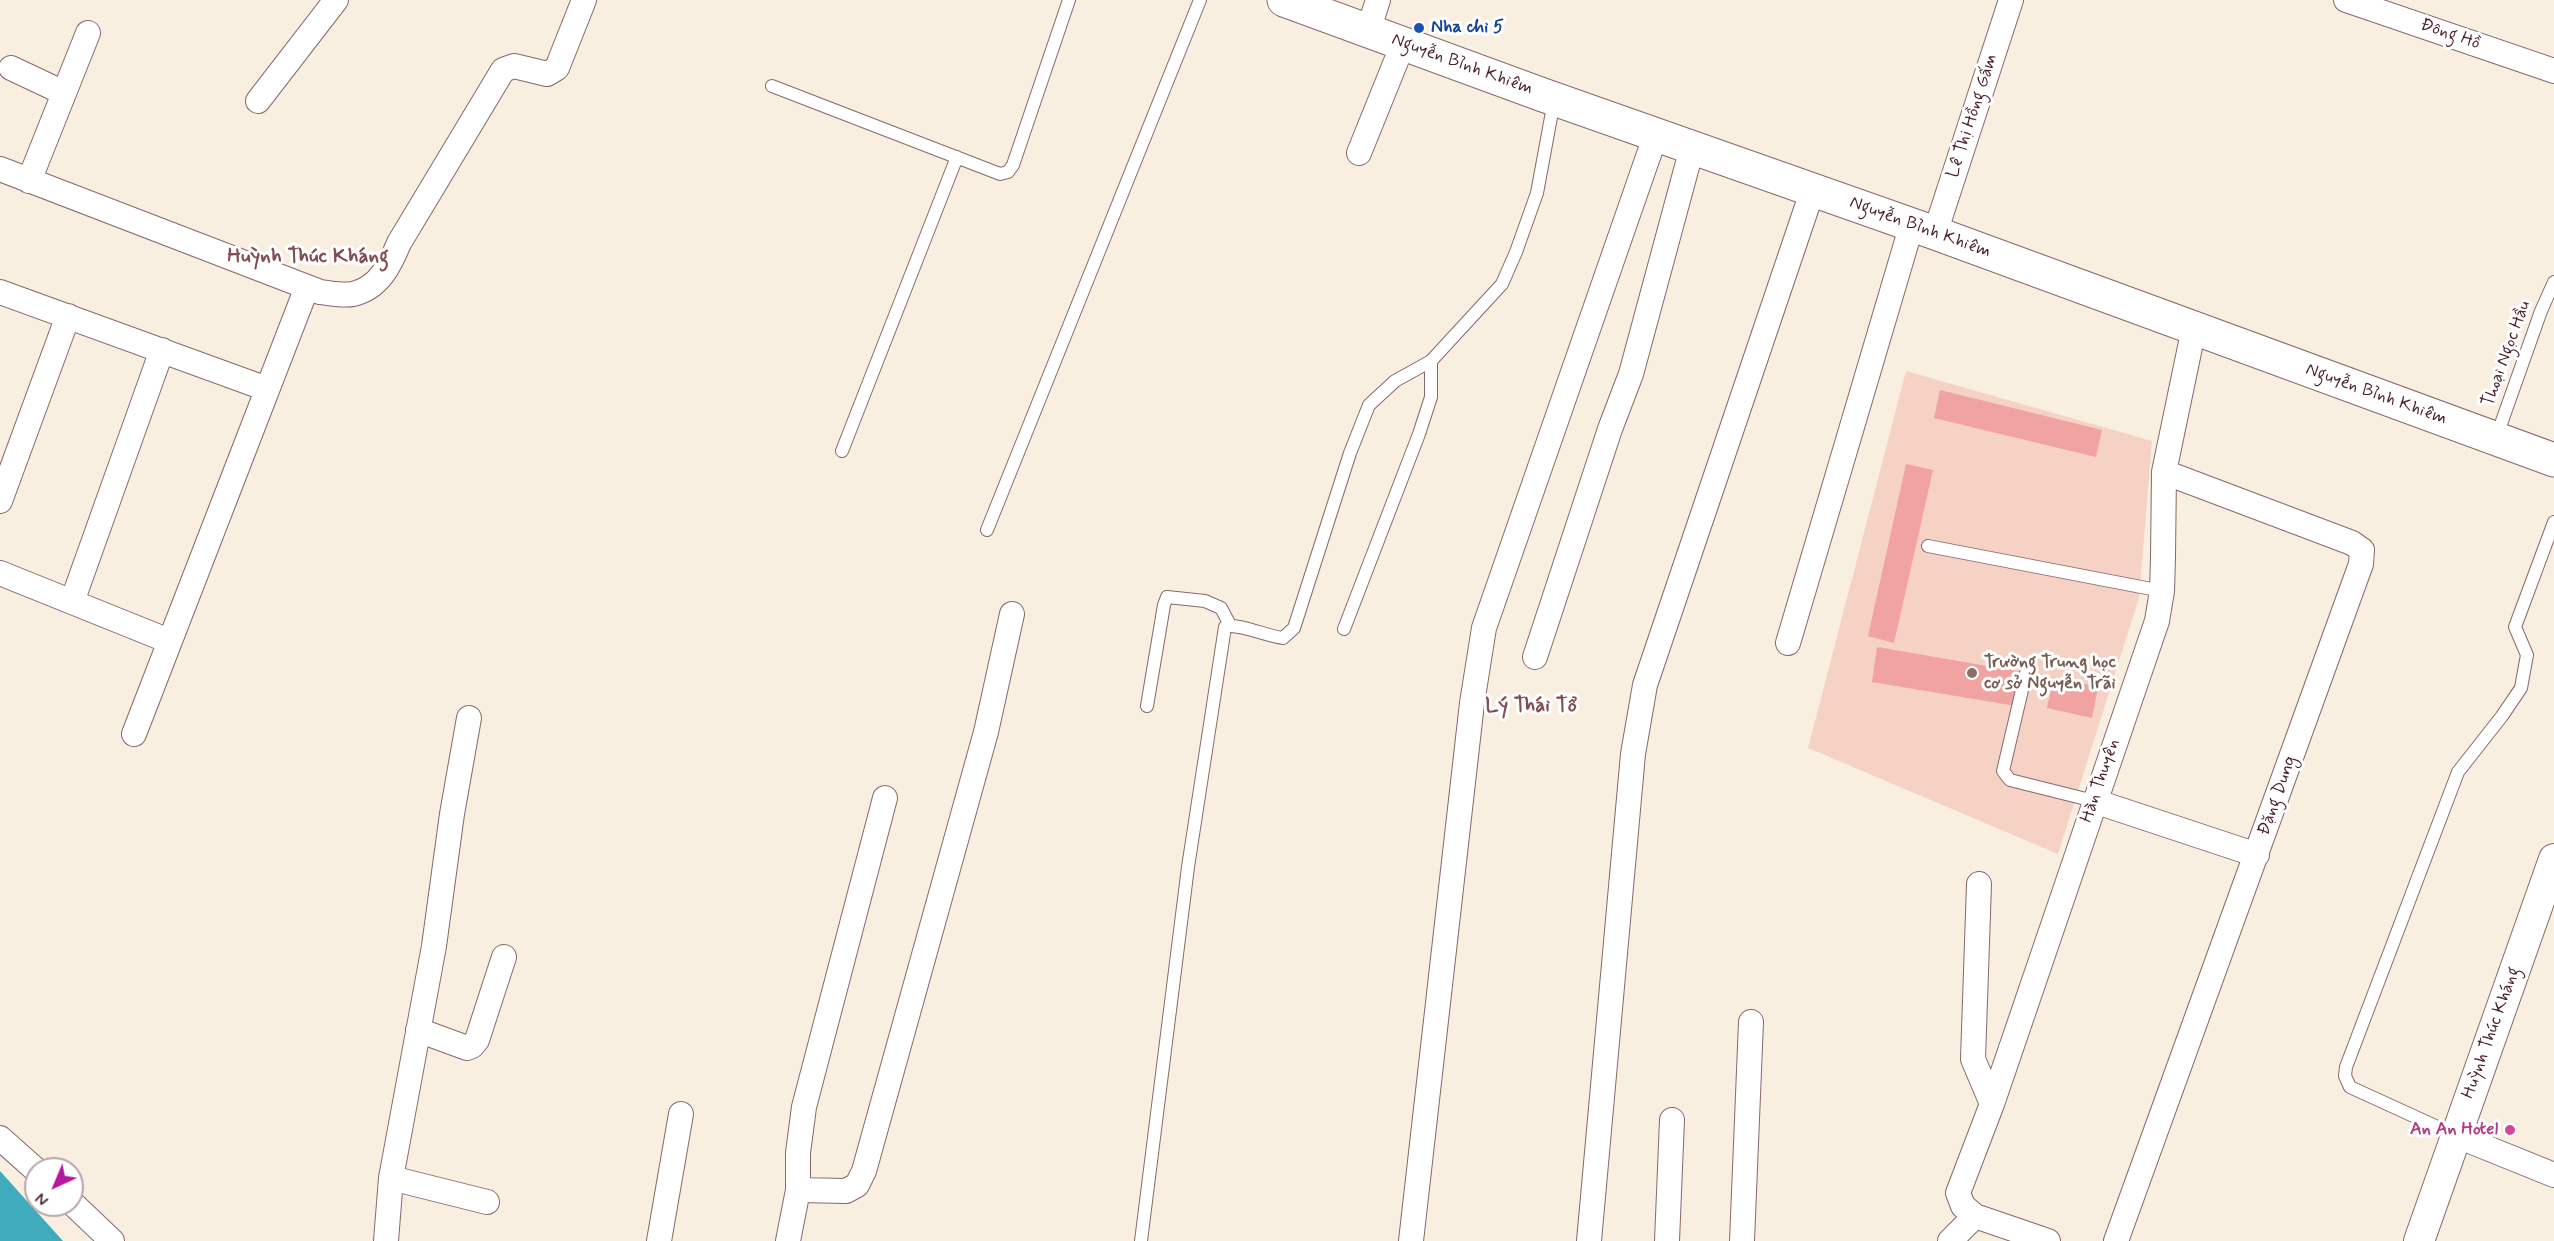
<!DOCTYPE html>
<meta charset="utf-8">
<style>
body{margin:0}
#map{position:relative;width:2554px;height:1241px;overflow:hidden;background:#f9efe1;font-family:Mynerve,sans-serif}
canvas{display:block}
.north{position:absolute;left:24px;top:1157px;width:60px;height:60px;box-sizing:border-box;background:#fff;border:2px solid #b7a5aa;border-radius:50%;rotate:224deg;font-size:16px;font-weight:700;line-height:24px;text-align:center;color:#4a1f2b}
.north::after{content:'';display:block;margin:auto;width:21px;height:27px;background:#b5179e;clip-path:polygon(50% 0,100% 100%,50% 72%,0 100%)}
</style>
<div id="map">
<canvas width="2554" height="1241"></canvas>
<div class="north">N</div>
</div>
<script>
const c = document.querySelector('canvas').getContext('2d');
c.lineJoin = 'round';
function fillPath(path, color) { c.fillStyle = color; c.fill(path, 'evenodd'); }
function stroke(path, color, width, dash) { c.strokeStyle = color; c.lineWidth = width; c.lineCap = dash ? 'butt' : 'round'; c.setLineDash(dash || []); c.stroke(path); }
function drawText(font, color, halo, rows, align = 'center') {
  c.font = font + ' Mynerve,sans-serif'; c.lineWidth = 6; c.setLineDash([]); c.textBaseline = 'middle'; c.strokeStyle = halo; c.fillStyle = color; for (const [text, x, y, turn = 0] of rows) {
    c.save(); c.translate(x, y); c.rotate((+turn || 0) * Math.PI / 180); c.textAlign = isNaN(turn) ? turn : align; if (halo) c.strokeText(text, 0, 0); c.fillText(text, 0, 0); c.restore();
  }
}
fillPath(new Path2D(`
 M 1906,371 L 2152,441 L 2139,598 L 2058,854 L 1808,748 Z`), '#f6d2c4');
fillPath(new Path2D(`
 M 0,1171 L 63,1241 L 0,1241 Z`), '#3facbe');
fillPath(new Path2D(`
 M 1940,390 L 2102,430 L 2096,457 L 1934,418 Z
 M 1906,464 L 1933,470 L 1894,643 L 1868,636 Z
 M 1877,647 L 2022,672 L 2016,706 L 1872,682 Z
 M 2054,677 L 2098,687 L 2092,718 L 2047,708 Z`), '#f0a3a0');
const service = new Path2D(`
 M 772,86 L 1000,174 L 1008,172 L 1013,165 L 1069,0
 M 2496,438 L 2541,311 L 2554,282
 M 842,451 L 957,157
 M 987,530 L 1200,0
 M 1928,546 L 2162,591
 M 1344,629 L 1419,434 L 1431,397 L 1431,361
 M 2026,673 L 2003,771 L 2010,780 L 2094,801
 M 1147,706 L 1164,605 L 1167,597 L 1205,601 L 1221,608 L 1230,625
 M 2455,1135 L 2350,1087 L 2345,1076 L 2346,1067 L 2458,772 L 2502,716 L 2521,688 L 2527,655 L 2515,627 L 2554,522
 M 1141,1241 L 1188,867 L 1225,627 C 1236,622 1269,637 1283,638 L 1294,628 L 1350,453 L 1369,405 L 1395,381 L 1431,361 L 1502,284 L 1516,252 L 1537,193 L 1554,101`);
const minor = new Path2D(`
 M 2346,0 L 2554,71
 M 1368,31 L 1378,0
 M 11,68 L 64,93
 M 258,101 L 336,0
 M 1359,153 L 1403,44
 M 0,169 L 320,292 C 330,293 344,296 353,294 C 379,288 390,265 399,243 L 503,70 L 514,66 L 547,74 L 557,68 L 584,0
 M 29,181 L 88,33
 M 1935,233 L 2011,0
 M 0,292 L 267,389
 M 0,501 L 68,316
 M 0,573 L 169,641
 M 72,602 L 162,350
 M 1788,643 L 1912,224
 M 1535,657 L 1610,429 L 1631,374 L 1692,148
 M 134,734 L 307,287
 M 2094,801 L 2257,855
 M 1979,884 L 1973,1059 L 1992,1104
 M 418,1030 L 467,1048 L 472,1046 L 477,1040 L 504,957
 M 2455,1135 L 2554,1175
 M 0,1138 L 36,1170
 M 391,1178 L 487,1202
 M 798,1190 L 846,1191 L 857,1185 L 864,1171 L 986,732 L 1012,614
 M 72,1203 L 112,1241
 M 386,1241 L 391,1178 L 434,946 L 452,814 L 469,718
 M 659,1241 L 681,1114
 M 788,1241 L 798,1190 L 798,1153 L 804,1107 L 885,798
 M 1411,1241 L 1472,703 L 1484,628 L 1656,134
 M 1589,1241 L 1633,754 L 1645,685 L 1813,189
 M 1667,1241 L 1672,1120
 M 1742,1241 L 1751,1022
 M 1950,1241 L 1975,1216
 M 2048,1241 L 1975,1216 L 1963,1206 L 1958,1193 L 1992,1104 L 2157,621 L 2162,591 L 2163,558 L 2164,472 L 2194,328
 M 2116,1241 L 2361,564 L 2362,550 L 2352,543 L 2164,472`);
const tertiary = new Path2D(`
 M 2419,1241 L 2554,859`);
const secondary = new Path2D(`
 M 1284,0 L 1543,95 L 1935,233 L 2554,460`);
stroke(service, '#87686b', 14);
stroke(minor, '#87686b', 26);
stroke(tertiary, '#87686b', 32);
stroke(secondary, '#87686b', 35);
stroke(service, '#fff', 12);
stroke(minor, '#fff', 24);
stroke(tertiary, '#fff', 30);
stroke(secondary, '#fff', 33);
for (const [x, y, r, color] of [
 [1419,28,6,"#1a4fb4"],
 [1972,673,6,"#8d6e63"],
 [2510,1130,6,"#d1479c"]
]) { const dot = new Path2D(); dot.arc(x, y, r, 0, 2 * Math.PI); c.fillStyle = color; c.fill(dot); stroke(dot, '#fff', 2); }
drawText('bold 18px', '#164399', '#fff', [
 ["Nha chi 5",1431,28]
], 'left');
drawText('18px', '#4a1f2b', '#fff', [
 ["Đông Hồ",2450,35,19],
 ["Nguyễn Bỉnh Khiêm",1462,65,20],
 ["Lê Thị Hồng Gấm",1973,116,-72],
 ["Nguyễn Bỉnh Khiêm",1920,228,20],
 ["Thoại Ngọc Hầu",2507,354,-70],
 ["Nguyễn Bỉnh Khiêm",2376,395,20],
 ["Hàn Thuyên",2101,781,-71],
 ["Đặng Dung",2278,796,-70],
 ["Huỳnh Thúc Kháng",2492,1033,-70]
]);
drawText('bold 18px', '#785e54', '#fff', [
 ["Trường Trung học",1984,663],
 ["cơ sở Nguyễn Trãi",1984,684]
], 'left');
drawText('bold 18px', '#b23c85', '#fff', [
 ["An An Hotel",2498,1130]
], 'right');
drawText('bold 21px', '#844d54', '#fff', [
 ["Huỳnh Thúc Kháng",308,258],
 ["Lý Thái Tổ",1531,707]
]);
</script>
